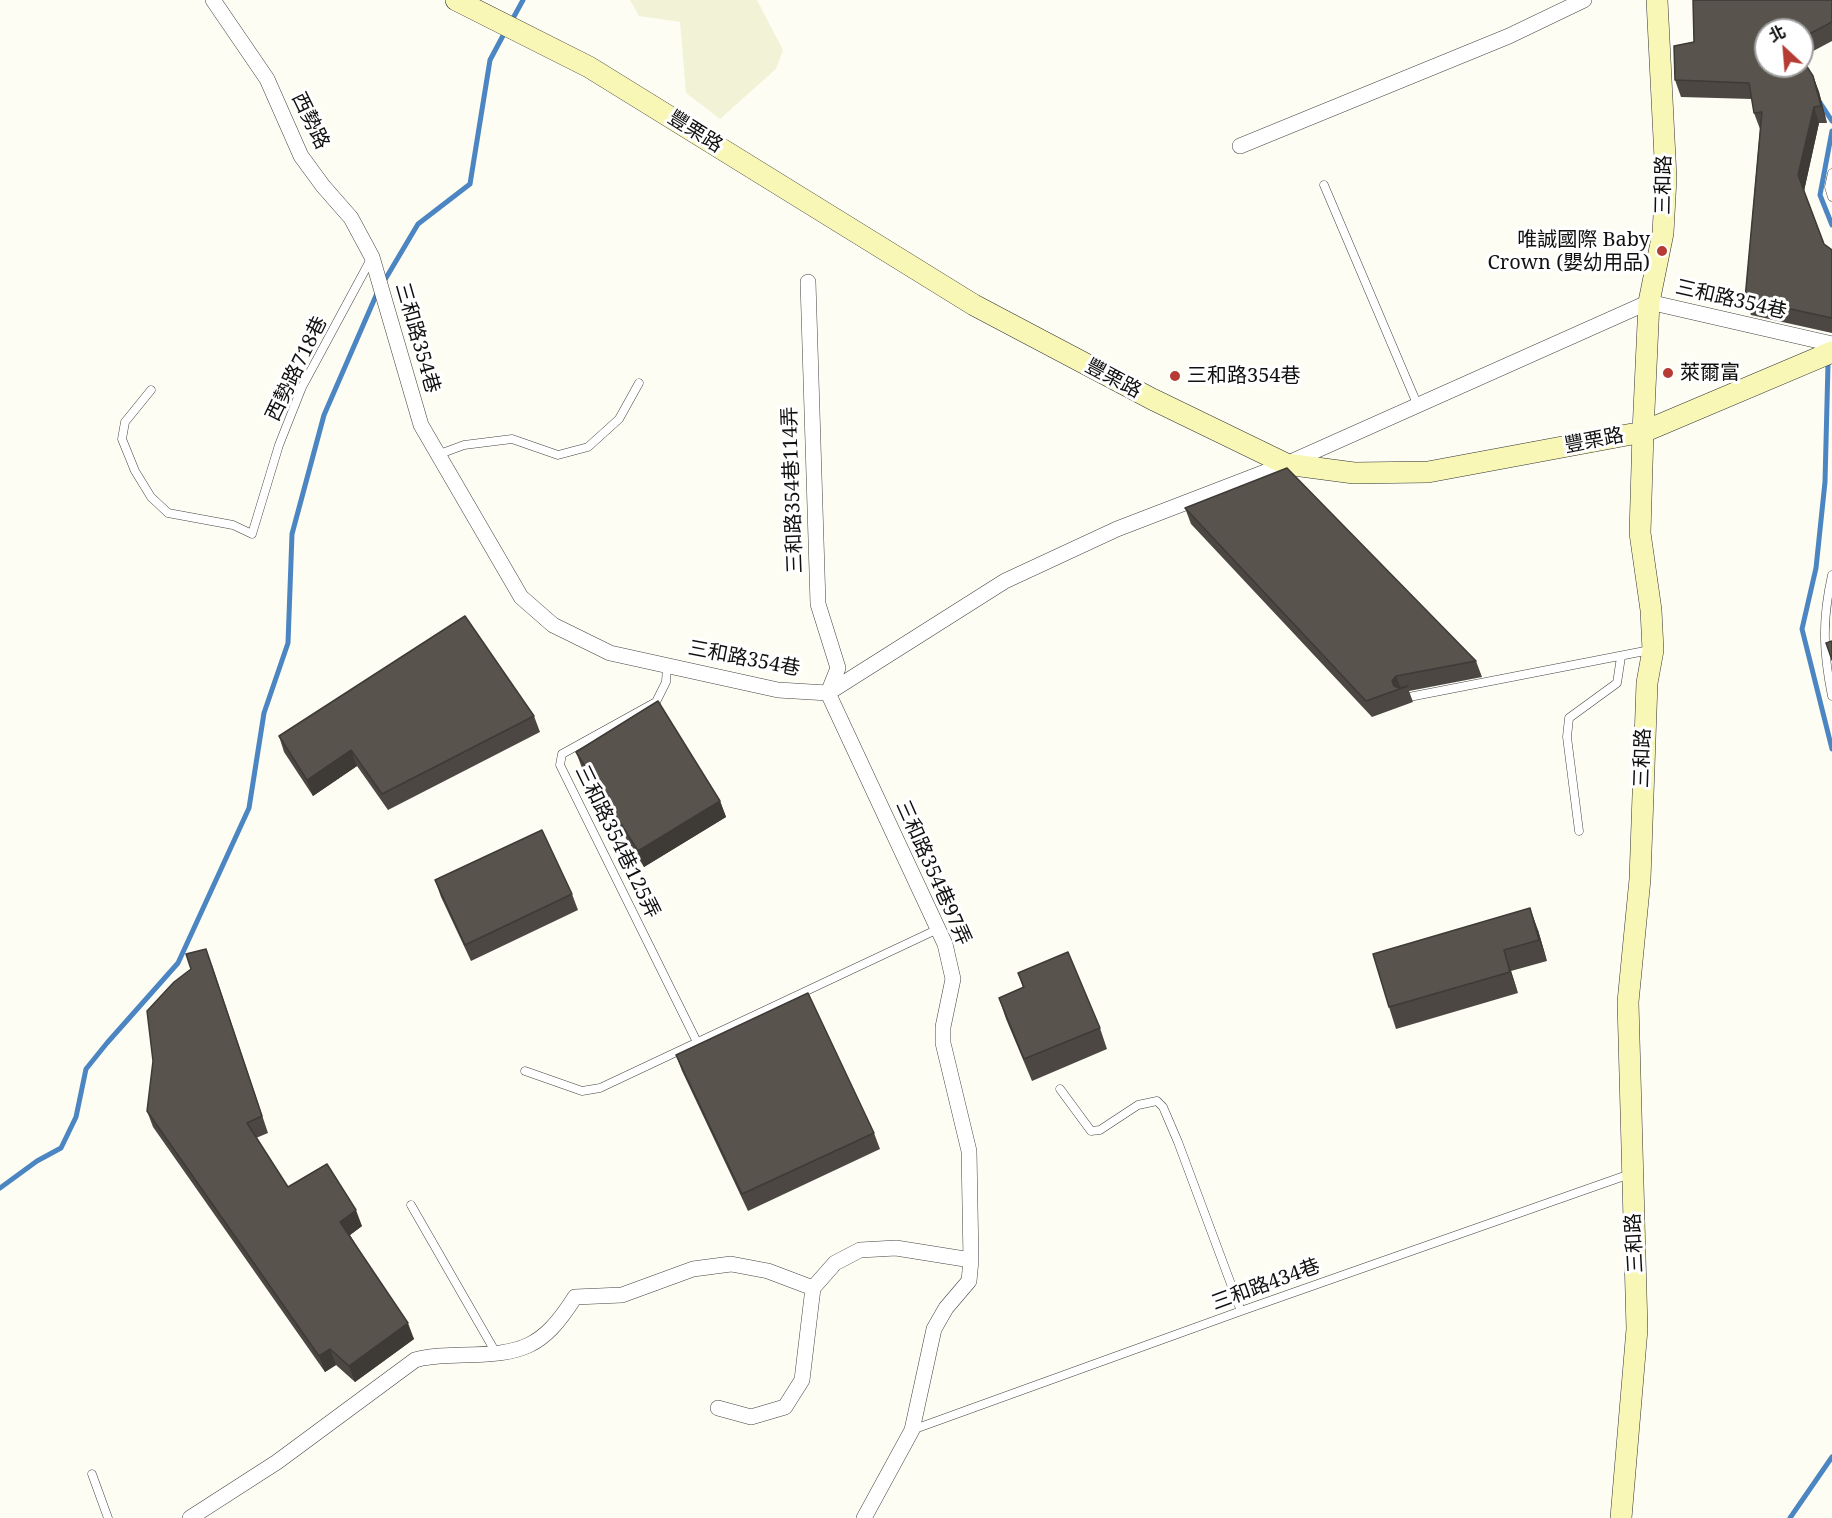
<!DOCTYPE html>
<meta charset="utf-8">
<style>
body{margin:0}
#map{position:relative;width:1832px;height:1518px;overflow:hidden;background:#fefdf4;font-family:"Noto Serif","Noto Sans TC",serif}
canvas{display:block}
.north{position:absolute;left:1754px;top:18px;width:60px;height:60px;box-sizing:border-box;background:#fff;border:2px solid #9f9f9f;border-radius:50%;rotate:334deg;font-size:16px;font-weight:700;line-height:24px;text-align:center;color:#101010}
.north::after{content:'';display:block;margin:auto;width:21px;height:27px;background:#b53b34;clip-path:polygon(50% 0,100% 100%,50% 72%,0 100%)}
</style>
<div id="map">
<canvas width="1832" height="1518"></canvas>
<div class="north">北</div>
</div>
<script>
const c = document.querySelector('canvas').getContext('2d');
c.lineJoin = 'round';
function fillPath(path, color) { c.fillStyle = color; c.fill(path, 'evenodd'); }
function stroke(path, color, width, dash) { c.strokeStyle = color; c.lineWidth = width; c.lineCap = dash ? 'butt' : 'round'; c.setLineDash(dash || []); c.stroke(path); }
function drawText(font, color, halo, rows, align = 'center') {
  c.font = font + ' "Noto Serif","Noto Sans TC",serif'; c.lineWidth = 6; c.setLineDash([]); c.textBaseline = 'middle'; c.strokeStyle = halo; c.fillStyle = color; for (const [text, x, y, turn = 0] of rows) {
    c.save(); c.translate(x, y); c.rotate((+turn || 0) * Math.PI / 180); c.textAlign = isNaN(turn) ? turn : align; if (halo) c.strokeText(text, 0, 0); c.fillText(text, 0, 0); c.restore();
  }
}
fillPath(new Path2D(`
 M 630,0 L 757,0 L 783,50 L 776,69 L 720,119 L 686,93 L 680,22 L 639,16 Z`), '#f2f3d6');
stroke(new Path2D(`
 M 511,22 L 523,0
 M 1819,101 L 1832,121
 M 1832,131 L 1820,195 L 1832,225
 M 383,283 L 418,224 L 470,184 L 490,60 L 506,30
 M 1830,361 L 1828,364 L 1825,482 L 1816,568 L 1802,629 L 1832,749
 M 0,1188 L 37,1161 L 61,1148 L 76,1117 L 86,1069 L 107,1043 L 178,963 L 249,808 L 264,713 L 288,643 L 292,534 L 324,415 L 378,291
 M 1790,1518 L 1832,1457`), '#4b86c2', 5);
const lane = new Path2D(`
 M 1832,173 L 1829,187 L 1832,197
 M 1324,185 L 1418,406
 M 151,390 L 125,422 L 122,439 L 135,471 L 151,497 L 168,513 L 233,525 L 252,534 L 279,445 L 302,387 L 371,259
 M 437,455 L 464,445 L 512,439 L 558,455 L 588,447 L 619,419 L 639,383
 M 1832,575 C 1822,620 1823,651 1832,696
 M 667,666 L 666,682 L 656,702 L 562,754 L 560,765 L 697,1042
 M 1404,698 L 1650,650
 M 1579,831 L 1567,737 L 1569,718 L 1617,683 L 1621,657
 M 525,1071 L 582,1091 L 600,1088 L 938,929
 M 1060,1089 L 1091,1131 L 1100,1130 L 1138,1105 L 1157,1101 L 1163,1107 L 1178,1142 L 1241,1311
 M 411,1205 L 496,1353
 M 912,1430 L 1241,1311 L 1630,1174
 M 92,1474 L 108,1518`);
const street = new Path2D(`
 M 213,0 L 267,79 L 301,156 L 323,186 L 351,218 L 372,257 L 421,425 L 521,597 L 553,625 L 610,653 L 778,690 L 828,693 L 1005,581 L 1117,529 L 1286,464 L 1649,302 L 1832,344
 M 1240,146 L 1509,36 L 1584,0
 M 808,282 L 818,604 L 838,668 L 828,693
 M 828,693 L 945,944 L 953,979 L 943,1027 L 943,1043 L 969,1151 L 971,1260 L 969,1281 L 946,1308 L 934,1329 L 912,1430 L 864,1518
 M 718,1408 L 751,1417 L 785,1407 L 802,1380 L 813,1288 L 835,1263 L 860,1250 L 896,1248 L 971,1260
 M 190,1518 L 277,1462 L 415,1360 C 431,1355 445,1356 462,1355 C 522,1354 542,1349 575,1297 L 622,1295 L 693,1269 L 731,1264 L 768,1271 L 813,1288`);
const secondary = new Path2D(`
 M 456,0 L 589,67 L 974,305 L 1152,399 L 1286,464 L 1354,473 L 1428,472 L 1643,432 L 1832,352
 M 1621,1518 L 1637,1329 L 1628,1002 L 1640,879 L 1647,683 L 1653,650 L 1651,610 L 1640,533 L 1643,432 L 1649,302 L 1663,233 L 1666,178 L 1657,0`);
stroke(lane, '#434343', 9);
stroke(street, '#434343', 16);
stroke(secondary, '#323232', 22);
stroke(lane, '#fff', 8);
stroke(street, '#fff', 15);
stroke(secondary, '#f8f7b6', 21);
fillPath(new Path2D(`
 M 1693,0 L 1832,0 L 1832,41 L 1802,57 L 1802,30 L 1766,30 L 1766,66 L 1802,66 L 1802,59 L 1813,76 L 1819,92 L 1827,123 L 1819,123 L 1804,191 L 1824,244 L 1832,250 L 1832,333 L 1751,315 L 1745,299 L 1760,129 L 1754,113 L 1752,99 L 1681,97 L 1675,80 L 1674,46 L 1694,42 Z
 M 1185,508 L 1476,661 L 1482,677 L 1409,691 L 1413,702 L 1372,717 L 1191,524 Z
 M 534,716 L 540,732 L 388,810 L 357,766 L 313,796 L 284,752 L 279,736 Z
 M 576,752 L 720,801 L 726,817 L 644,867 L 582,768 Z
 M 435,880 L 572,894 L 578,910 L 471,961 L 441,897 Z
 M 1538,930 L 1547,961 L 1511,971 L 1518,993 L 1396,1029 L 1389,1007 Z
 M 212,965 L 268,1133 L 256,1138 L 288,1187 L 362,1226 L 350,1235 L 414,1339 L 355,1382 L 336,1365 L 325,1372 L 153,1127 L 147,1111 Z
 M 1018,973 L 1100,1028 L 1107,1049 L 1032,1081 L 1006,1019 L 999,998 L 1023,988 Z
 M 676,1055 L 874,1133 L 880,1149 L 748,1211 L 682,1071 Z`), '#4c4742');
fillPath(new Path2D(`
 M 1813,76 L 1819,92 L 1827,123 L 1821,106 Z
 M 1814,107 L 1819,123 L 1804,191 L 1798,175 Z
 M 1396,676 L 1401,689 L 1396,690 L 1392,681 Z
 M 351,750 L 357,766 L 313,796 L 307,780 Z
 M 720,801 L 726,817 L 644,867 L 638,851 Z
 M 1530,908 L 1538,930 L 1547,961 L 1539,940 Z
 M 1504,950 L 1511,971 L 1518,993 L 1510,972 Z
 M 356,1210 L 362,1226 L 346,1238 L 340,1222 Z
 M 408,1323 L 414,1339 L 355,1382 L 349,1366 Z
 M 330,1349 L 336,1365 L 325,1372 L 319,1356 Z`), '#3e3a36');
const building = new Path2D(`
 M 1693,0 L 1832,0 L 1832,22 L 1802,38 L 1802,30 L 1766,30 L 1766,66 L 1802,66 L 1802,59 L 1813,76 L 1821,106 L 1814,107 L 1798,175 L 1824,244 L 1832,250 L 1832,318 L 1745,299 L 1762,112 L 1754,113 L 1749,83 L 1675,80 L 1674,46 L 1694,42 Z
 M 1287,468 L 1476,661 L 1396,676 L 1392,681 L 1394,686 L 1399,688 L 1408,686 L 1366,701 L 1185,508 Z
 M 465,616 L 534,716 L 382,794 L 351,750 L 307,780 L 279,736 Z
 M 1832,641 L 1832,660 L 1826,643 Z
 M 658,701 L 720,801 L 638,851 L 576,752 Z
 M 542,830 L 572,894 L 465,945 L 435,880 Z
 M 1530,908 L 1539,940 L 1504,950 L 1510,972 L 1389,1007 L 1373,954 Z
 M 206,949 L 262,1116 L 247,1123 L 288,1187 L 327,1164 L 356,1210 L 340,1222 L 408,1323 L 349,1366 L 330,1349 L 319,1356 L 147,1111 L 153,1061 L 147,1011 L 174,982 L 191,969 L 186,954 Z
 M 1068,952 L 1100,1028 L 1024,1059 L 999,998 L 1024,987 L 1018,973 Z
 M 808,993 L 874,1133 L 742,1194 L 676,1055 Z`);
fillPath(building, '#58534d');
stroke(building, '#3e3a36', 1.5);
for (const [x, y, r, color] of [
 [1662,251,6,"#b53b34"],
 [1668,373,6,"#b53b34"],
 [1175,376,6,"#b53b34"]
]) { const dot = new Path2D(); dot.arc(x, y, r, 0, 2 * Math.PI); c.fillStyle = color; c.fill(dot); stroke(dot, '#fff', 2); }
drawText('20px', '#101010', '#fff', [
 ["西勢路",310,121,64],
 ["豐栗路",695,132,32],
 ["三和路",1664,185,-89],
 ["三和路354巷",1731,300,13],
 ["三和路354巷",417,338,74],
 ["西勢路718巷",297,369,-64],
 ["豐栗路",1113,379,28],
 ["豐栗路",1594,441,-11],
 ["三和路354巷114弄",793,490,-92],
 ["三和路354巷",744,659,11],
 ["三和路",1643,758,-88],
 ["三和路354巷125弄",617,842,64],
 ["三和路354巷97弄",933,873,66],
 ["三和路",1635,1243,-93],
 ["三和路434巷",1266,1285,-20]
]);
drawText('20px', '#101010', '#fff', [
 ["唯誠國際 Baby",1650,240,"right"],
 ["Crown (嬰幼用品)",1650,263,"right"],
 ["萊爾富",1680,373],
 ["三和路354巷",1187,376]
], 'left');
</script>
